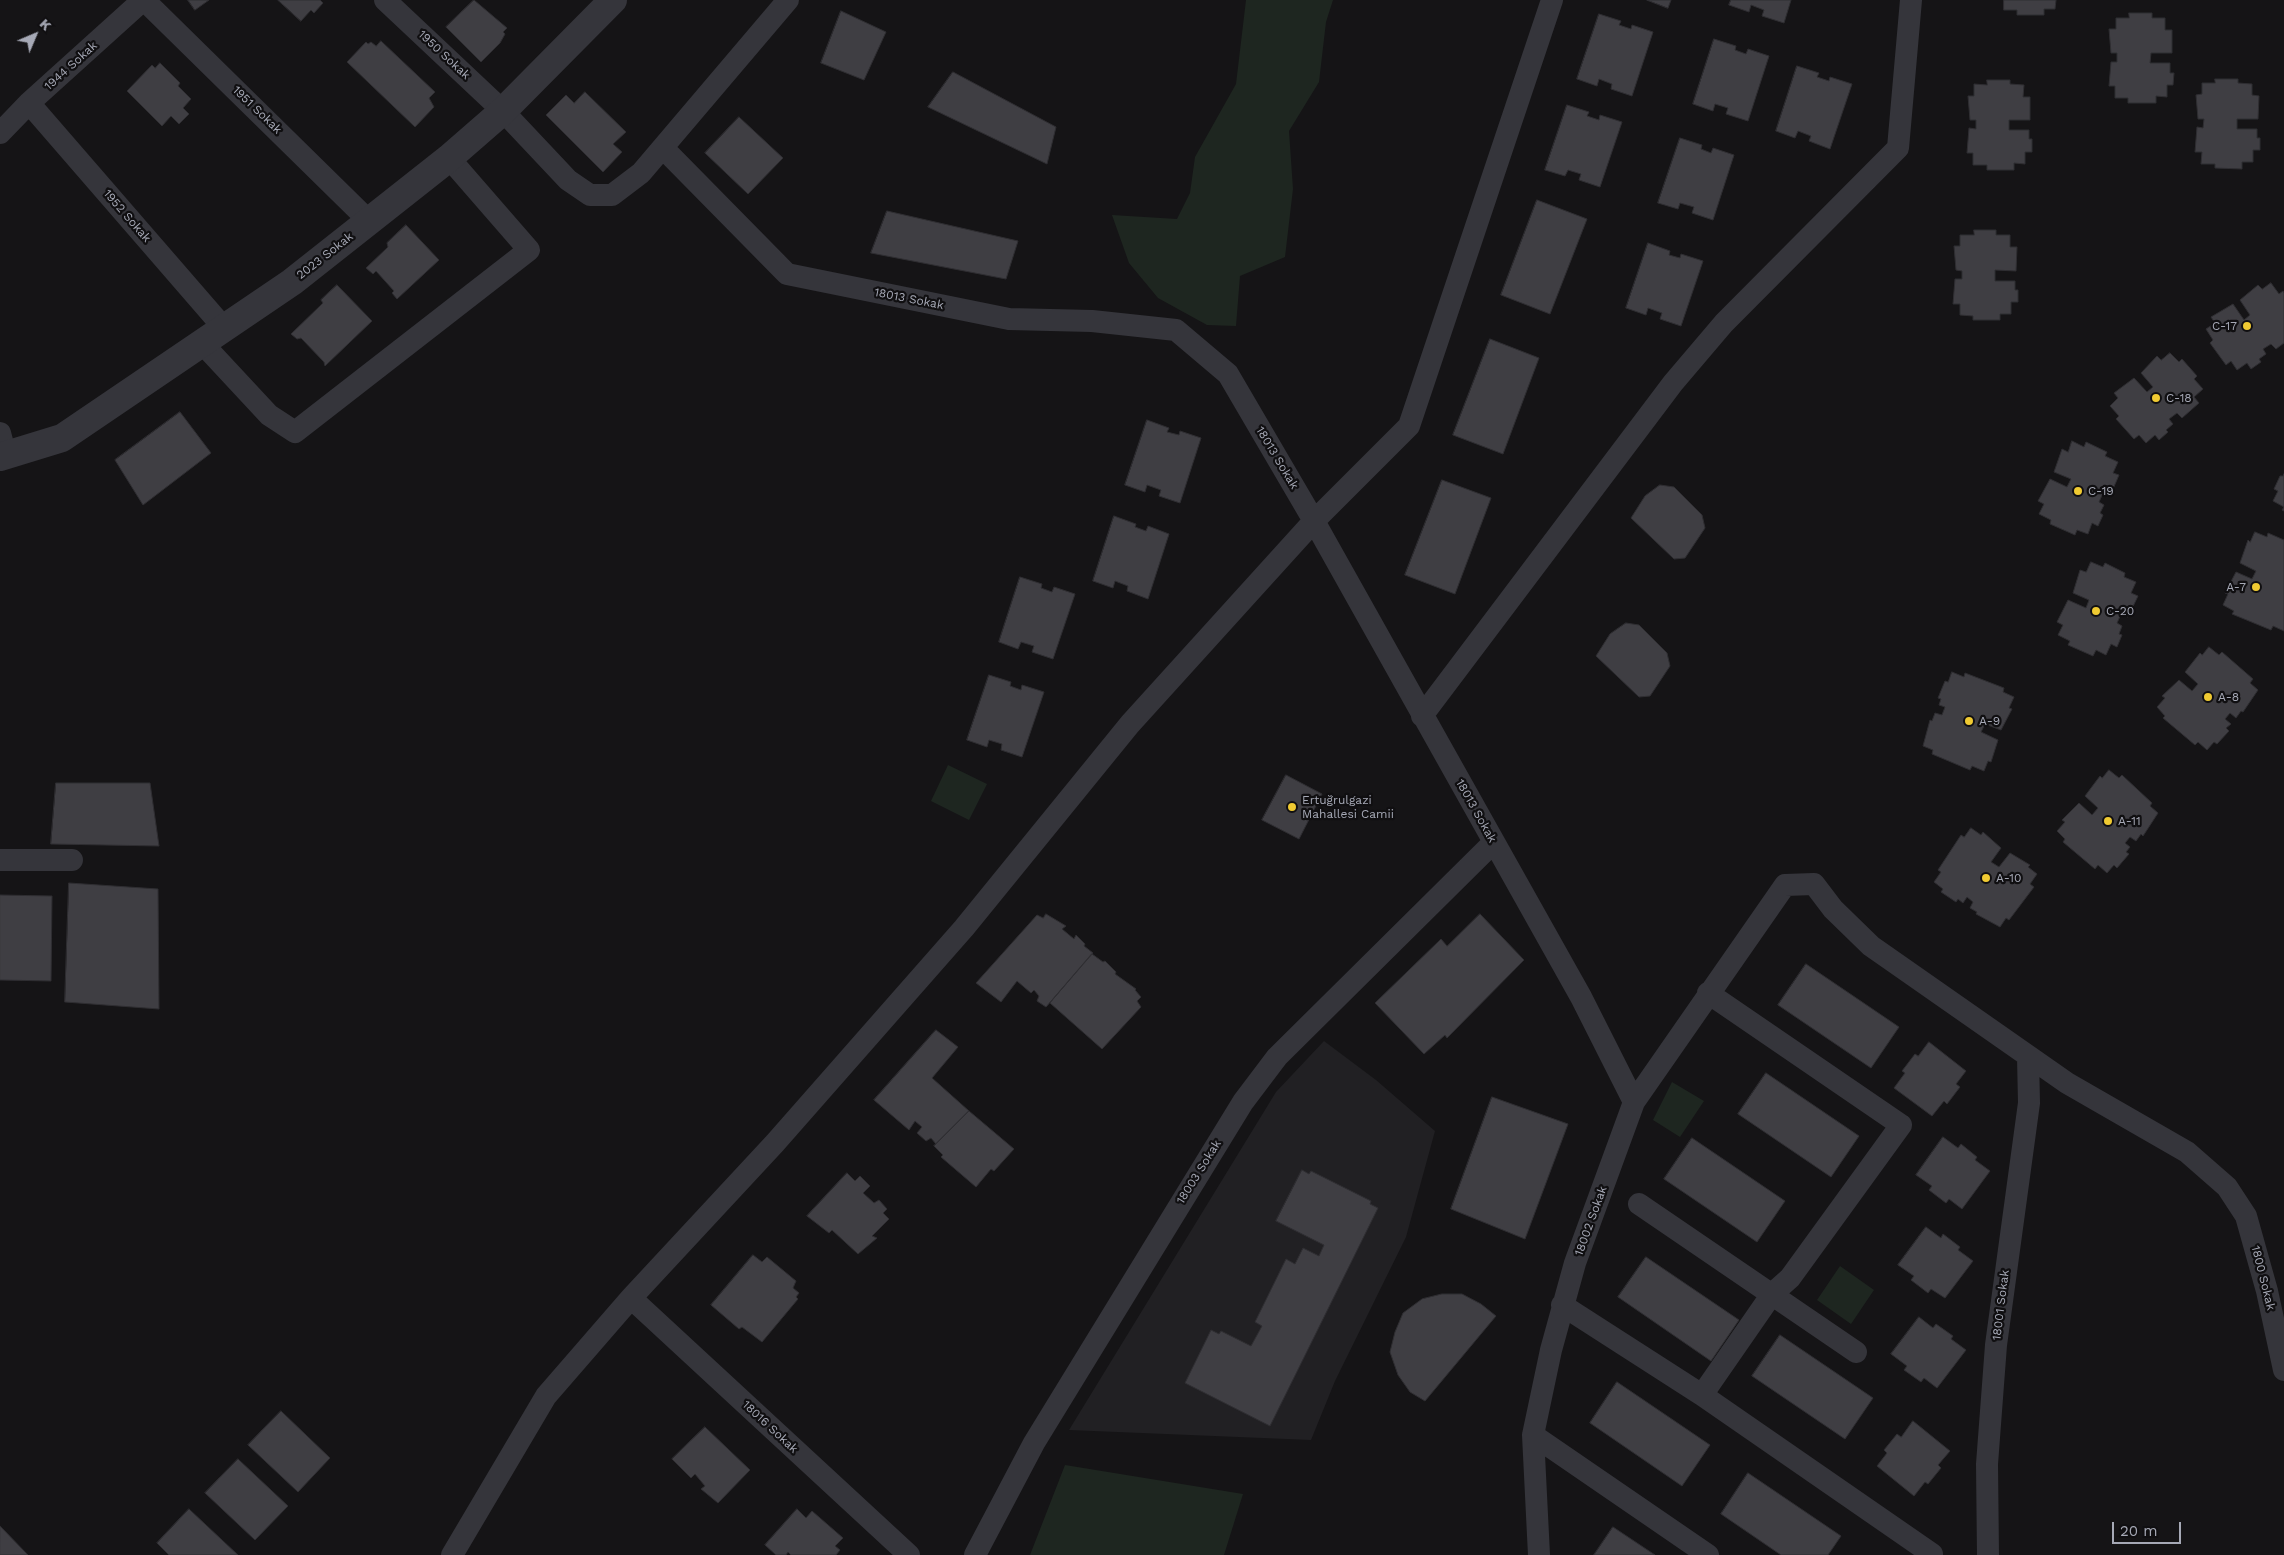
<!DOCTYPE html>
<meta charset="utf-8">
<style>
body{margin:0}
#map{position:relative;width:2284px;height:1555px;overflow:hidden;background:#151416;font-family:"Work Sans",sans-serif}
canvas{display:block}
.north{position:absolute;left:10px;top:10px;width:50px;height:50px;-webkit-text-stroke:4px #100f11;paint-order:stroke;rotate:45deg;font-size:14px;font-weight:700;line-height:20px;text-align:center;color:#a6a9b6}
.north::after{content:'';display:block;margin:auto;width:18px;height:22px;background:#a6a9b6;clip-path:polygon(50% 0,100% 100%,50% 72%,0 100%)}
.scale{position:absolute;left:2112px;top:1522px;width:69px;height:22px;box-sizing:border-box;border:2px solid #a6a9b6;border-top:0;padding-left:6px;font-size:15px;line-height:18px;white-space:nowrap;color:#a6a9b6;-webkit-text-stroke:4px #100f11;paint-order:stroke}
</style>
<div id="map">
<canvas width="2284" height="1555"></canvas>
<div class="north">K</div>
<div class="scale">20 m</div>
</div>
<script>
const c = document.querySelector('canvas').getContext('2d');
c.lineJoin = 'round';
function fillPath(path, color) { c.fillStyle = color; c.fill(path, 'evenodd'); }
function stroke(path, color, width, dash) { c.strokeStyle = color; c.lineWidth = width; c.lineCap = dash ? 'butt' : 'round'; c.setLineDash(dash || []); c.stroke(path); }
function drawText(font, color, halo, rows, align = 'center') {
  c.font = font + ' "Work Sans",sans-serif'; c.lineWidth = 4.5; c.setLineDash([]); c.textBaseline = 'middle'; c.strokeStyle = halo; c.fillStyle = color; for (const [text, x, y, turn = 0] of rows) {
    c.save(); c.translate(x, y); c.rotate((+turn || 0) * Math.PI / 180); c.textAlign = isNaN(turn) ? turn : align; if (halo) c.strokeText(text, 0, 0); c.fillText(text, 0, 0); c.restore();
  }
}
fillPath(new Path2D(`
 M 1324,1041 L 1376,1080 L 1435,1131 L 1406,1237 L 1335,1381 L 1311,1440 L 1069,1430 L 1276,1092 Z`), '#212023');
fillPath(new Path2D(`
 M 1246,0 L 1333,0 L 1326,22 L 1319,82 L 1289,131 L 1293,189 L 1285,257 L 1240,276 L 1236,326 L 1207,325 L 1158,298 L 1129,263 L 1112,215 L 1177,219 L 1190,193 L 1195,157 L 1236,84 Z
 M 948,765 L 987,784 L 969,820 L 931,801 Z
 M 1672,1082 L 1704,1101 L 1680,1137 L 1653,1120 Z
 M 1840,1266 L 1874,1290 L 1851,1324 L 1817,1300 Z
 M 1065,1465 L 1243,1494 L 1224,1555 L 1030,1555 Z`), '#1e2620');
const building = new Path2D(`
 M 188,0 L 209,0 L 195,10 Z
 M 278,0 L 320,0 L 323,3 L 314,13 L 311,10 L 301,21 Z
 M 474,0 L 507,28 L 503,32 L 505,34 L 500,43 L 481,62 L 446,27 Z
 M 1647,0 L 1671,0 L 1668,8 Z
 M 1731,0 L 1791,0 L 1784,23 L 1762,16 L 1764,10 L 1751,5 L 1749,12 L 1729,5 Z
 M 2004,0 L 2056,0 L 2055,9 L 2044,9 L 2044,15 L 2017,15 L 2017,10 L 2004,10 Z
 M 841,11 L 886,32 L 864,80 L 821,63 Z
 M 2129,13 L 2152,13 L 2152,18 L 2165,18 L 2165,30 L 2172,30 L 2172,53 L 2151,53 L 2150,63 L 2170,63 L 2170,73 L 2174,73 L 2173,85 L 2167,85 L 2167,97 L 2156,96 L 2156,103 L 2128,103 L 2128,98 L 2115,98 L 2115,86 L 2109,86 L 2111,62 L 2117,62 L 2117,53 L 2111,53 L 2109,29 L 2116,29 L 2116,18 L 2129,18 Z
 M 1599,14 L 1621,21 L 1619,25 L 1631,29 L 1632,25 L 1653,32 L 1632,96 L 1611,89 L 1612,84 L 1599,79 L 1597,86 L 1577,79 Z
 M 1714,39 L 1736,46 L 1735,50 L 1746,54 L 1748,49 L 1769,56 L 1748,121 L 1726,114 L 1728,108 L 1715,104 L 1713,111 L 1693,104 Z
 M 381,41 L 435,92 L 429,98 L 434,107 L 415,127 L 347,62 L 366,42 L 368,44 L 371,42 L 376,46 Z
 M 160,63 L 180,83 L 178,86 L 191,99 L 183,108 L 189,114 L 179,124 L 171,116 L 162,126 L 127,91 L 152,65 L 155,68 Z
 M 1797,66 L 1819,73 L 1817,77 L 1829,81 L 1830,77 L 1852,84 L 1830,149 L 1809,141 L 1811,136 L 1798,131 L 1795,138 L 1776,131 Z
 M 953,72 L 1056,127 L 1047,164 L 928,107 Z
 M 2215,79 L 2238,79 L 2238,83 L 2252,84 L 2252,95 L 2259,96 L 2258,119 L 2237,119 L 2237,129 L 2257,129 L 2257,138 L 2260,138 L 2260,150 L 2253,150 L 2253,162 L 2242,162 L 2242,169 L 2215,168 L 2215,164 L 2201,164 L 2202,152 L 2195,152 L 2197,127 L 2203,128 L 2204,119 L 2198,119 L 2196,95 L 2202,94 L 2202,83 L 2215,83 Z
 M 1987,80 L 2010,80 L 2010,84 L 2024,85 L 2023,97 L 2030,97 L 2030,120 L 2009,120 L 2009,130 L 2029,130 L 2029,139 L 2032,139 L 2032,152 L 2025,152 L 2025,164 L 2014,163 L 2014,170 L 1987,170 L 1987,165 L 1973,165 L 1973,153 L 1967,153 L 1969,128 L 1976,129 L 1976,120 L 1970,120 L 1968,96 L 1974,96 L 1974,84 L 1987,85 Z
 M 585,92 L 626,132 L 613,144 L 622,152 L 603,172 L 546,115 L 566,95 L 574,103 Z
 M 1567,105 L 1589,112 L 1587,116 L 1599,120 L 1600,115 L 1622,122 L 1600,187 L 1579,180 L 1581,174 L 1568,170 L 1565,176 L 1545,170 Z
 M 739,117 L 783,158 L 748,194 L 705,153 Z
 M 1680,138 L 1702,145 L 1701,149 L 1711,153 L 1713,148 L 1734,155 L 1713,220 L 1692,213 L 1694,207 L 1680,203 L 1678,209 L 1658,203 Z
 M 1537,200 L 1587,219 L 1550,314 L 1501,295 Z
 M 887,211 L 1018,241 L 1006,279 L 871,253 Z
 M 406,225 L 439,260 L 397,299 L 392,293 L 394,291 L 376,271 L 373,274 L 366,268 L 388,247 L 387,243 Z
 M 1974,230 L 1996,230 L 1996,235 L 2010,235 L 2010,247 L 2017,247 L 2016,271 L 1995,270 L 1995,281 L 2015,281 L 2015,290 L 2018,290 L 2018,302 L 2011,302 L 2011,314 L 2000,314 L 2000,320 L 1973,320 L 1973,316 L 1960,315 L 1960,304 L 1953,304 L 1955,279 L 1962,279 L 1962,271 L 1956,270 L 1954,246 L 1960,246 L 1960,235 L 1974,235 Z
 M 1648,243 L 1670,251 L 1669,255 L 1680,258 L 1681,254 L 1703,261 L 1681,326 L 1660,319 L 1662,313 L 1648,308 L 1646,315 L 1626,308 Z
 M 2271,283 L 2279,294 L 2283,291 L 2284,293 L 2284,343 L 2276,349 L 2271,344 L 2263,349 L 2266,354 L 2259,359 L 2261,362 L 2251,369 L 2247,363 L 2237,370 L 2231,361 L 2226,365 L 2210,343 L 2213,340 L 2206,329 L 2215,323 L 2211,317 L 2233,304 L 2244,320 L 2250,315 L 2240,300 L 2258,285 L 2262,289 Z
 M 337,285 L 372,321 L 325,366 L 324,362 L 301,338 L 297,339 L 291,334 L 323,303 L 321,300 Z
 M 1490,339 L 1539,358 L 1503,454 L 1453,435 Z
 M 2170,353 L 2179,362 L 2182,359 L 2197,376 L 2194,379 L 2203,389 L 2194,397 L 2199,403 L 2182,418 L 2177,413 L 2169,419 L 2173,424 L 2166,430 L 2168,432 L 2159,440 L 2155,435 L 2146,443 L 2139,435 L 2134,439 L 2116,419 L 2119,416 L 2110,406 L 2118,398 L 2114,393 L 2134,378 L 2147,392 L 2153,387 L 2141,373 L 2157,356 L 2161,360 Z
 M 180,412 L 211,453 L 143,505 L 115,460 Z
 M 1147,420 L 1169,428 L 1167,432 L 1179,435 L 1180,431 L 1201,438 L 1180,503 L 1159,496 L 1161,490 L 1147,485 L 1145,492 L 1125,485 Z
 M 2072,441 L 2084,447 L 2086,442 L 2107,452 L 2105,456 L 2118,462 L 2113,473 L 2119,475 L 2110,496 L 2103,493 L 2099,502 L 2104,505 L 2100,513 L 2103,515 L 2098,526 L 2092,523 L 2088,534 L 2077,530 L 2075,535 L 2050,524 L 2051,520 L 2039,514 L 2044,504 L 2038,501 L 2050,479 L 2067,487 L 2071,479 L 2054,472 L 2062,449 L 2068,452 Z
 M 2284,474 L 2284,511 L 2282,510 L 2284,507 L 2273,501 L 2278,491 L 2274,489 L 2280,476 L 2283,476 Z
 M 1442,480 L 1491,498 L 1455,594 L 1405,575 Z
 M 1660,485 L 1674,487 L 1702,515 L 1705,528 L 1685,558 L 1674,559 L 1631,518 L 1645,496 Z
 M 1114,516 L 1136,524 L 1135,527 L 1146,531 L 1148,526 L 1169,534 L 1148,599 L 1127,591 L 1128,586 L 1115,581 L 1113,588 L 1093,581 Z
 M 2255,532 L 2267,537 L 2268,533 L 2284,540 L 2284,631 L 2273,626 L 2271,630 L 2232,614 L 2234,611 L 2223,605 L 2228,594 L 2225,593 L 2236,572 L 2252,579 L 2256,571 L 2240,563 L 2248,540 L 2250,542 Z
 M 2091,562 L 2103,567 L 2105,563 L 2125,573 L 2124,577 L 2136,582 L 2131,593 L 2138,596 L 2128,617 L 2121,614 L 2117,623 L 2122,626 L 2119,634 L 2122,635 L 2117,647 L 2111,644 L 2106,655 L 2096,650 L 2093,656 L 2068,645 L 2070,641 L 2058,635 L 2063,625 L 2057,622 L 2068,600 L 2086,608 L 2089,600 L 2073,593 L 2080,570 L 2086,572 Z
 M 1020,577 L 1042,584 L 1041,588 L 1052,592 L 1054,587 L 1075,594 L 1053,659 L 1032,652 L 1034,646 L 1021,642 L 1018,649 L 999,642 Z
 M 1626,623 L 1639,625 L 1667,653 L 1670,666 L 1650,696 L 1639,697 L 1596,656 L 1610,634 Z
 M 2209,647 L 2219,655 L 2222,652 L 2253,679 L 2250,683 L 2258,690 L 2243,712 L 2241,711 L 2236,718 L 2230,713 L 2225,719 L 2231,724 L 2226,728 L 2229,731 L 2217,744 L 2214,742 L 2207,750 L 2198,742 L 2195,745 L 2163,718 L 2165,716 L 2157,707 L 2165,698 L 2162,696 L 2179,680 L 2192,691 L 2198,684 L 2185,672 L 2200,653 L 2202,655 Z
 M 1952,672 L 1964,677 L 1965,673 L 2004,688 L 2003,692 L 2014,697 L 2009,708 L 2012,709 L 2001,730 L 1985,724 L 1981,732 L 1998,740 L 1991,762 L 1988,761 L 1984,771 L 1972,766 L 1970,770 L 1932,754 L 1933,750 L 1923,746 L 1930,720 L 1932,721 L 1935,713 L 1942,715 L 1945,707 L 1939,705 L 1941,699 L 1938,698 L 1945,681 L 1948,682 Z
 M 989,675 L 1011,682 L 1010,686 L 1021,690 L 1022,685 L 1044,692 L 1022,757 L 1001,750 L 1002,744 L 989,740 L 987,747 L 967,740 Z
 M 2109,770 L 2119,778 L 2122,775 L 2152,803 L 2150,806 L 2158,813 L 2143,836 L 2141,834 L 2136,841 L 2130,837 L 2125,843 L 2130,847 L 2126,852 L 2129,854 L 2117,868 L 2114,865 L 2107,873 L 2098,865 L 2095,869 L 2063,842 L 2065,839 L 2057,831 L 2065,822 L 2062,820 L 2079,803 L 2092,815 L 2098,808 L 2085,796 L 2100,776 L 2102,778 Z
 M 1286,775 L 1322,794 L 1299,839 L 1262,820 Z
 M 56,783 L 150,783 L 159,846 L 51,844 Z
 M 1971,828 L 1981,835 L 1983,832 L 2001,848 L 1991,862 L 1999,867 L 2010,853 L 2030,865 L 2028,867 L 2037,874 L 2030,884 L 2034,887 L 2009,920 L 2006,918 L 2000,927 L 1976,914 L 1977,912 L 1970,908 L 1973,902 L 1967,897 L 1963,903 L 1958,899 L 1956,902 L 1941,892 L 1943,889 L 1934,882 L 1941,872 L 1938,870 L 1961,835 L 1964,837 Z
 M 69,883 L 158,889 L 159,1009 L 65,1002 Z
 M 0,895 L 52,896 L 51,981 L 0,980 Z
 M 1046,914 L 1066,926 L 1062,929 L 1074,939 L 1076,935 L 1085,944 L 1084,946 L 1093,953 L 1046,1007 L 1037,1001 L 1039,996 L 1034,990 L 1031,993 L 1017,981 L 1001,1002 L 976,983 L 1037,915 L 1043,918 Z
 M 1480,914 L 1524,960 L 1447,1038 L 1445,1035 L 1424,1054 L 1375,1003 L 1441,939 L 1447,946 Z
 M 1092,954 L 1103,962 L 1105,961 L 1116,972 L 1115,974 L 1136,989 L 1135,990 L 1141,997 L 1137,1001 L 1141,1007 L 1102,1049 L 1050,1003 Z
 M 1806,964 L 1899,1027 L 1871,1068 L 1778,1005 Z
 M 936,1030 L 958,1047 L 932,1078 L 969,1111 L 936,1144 L 931,1138 L 926,1141 L 917,1133 L 922,1127 L 915,1121 L 909,1130 L 874,1100 Z
 M 1929,1042 L 1966,1071 L 1956,1084 L 1960,1087 L 1947,1104 L 1944,1101 L 1932,1116 L 1894,1088 L 1905,1073 L 1902,1071 L 1915,1054 L 1918,1056 Z
 M 1766,1073 L 1859,1136 L 1831,1177 L 1738,1114 Z
 M 1492,1097 L 1568,1124 L 1525,1239 L 1451,1209 Z
 M 969,1111 L 1014,1149 L 994,1171 L 991,1169 L 976,1187 L 941,1157 L 943,1155 L 934,1146 Z
 M 1943,1137 L 1958,1148 L 1961,1144 L 1977,1157 L 1975,1160 L 1990,1171 L 1962,1209 L 1949,1199 L 1946,1203 L 1929,1190 L 1932,1186 L 1916,1175 Z
 M 1692,1138 L 1785,1201 L 1757,1242 L 1664,1179 Z
 M 1302,1170 L 1309,1174 L 1311,1171 L 1371,1201 L 1370,1204 L 1378,1208 L 1270,1426 L 1185,1383 L 1211,1330 L 1219,1334 L 1221,1331 L 1251,1346 L 1262,1326 L 1255,1322 L 1286,1259 L 1295,1264 L 1303,1248 L 1319,1256 L 1324,1245 L 1276,1221 Z
 M 847,1173 L 855,1181 L 860,1176 L 870,1186 L 863,1193 L 874,1203 L 879,1200 L 887,1209 L 883,1213 L 889,1219 L 872,1236 L 877,1238 L 858,1254 L 832,1230 L 829,1233 L 807,1216 Z
 M 1926,1227 L 1941,1238 L 1943,1234 L 1960,1247 L 1958,1250 L 1973,1261 L 1945,1298 L 1931,1289 L 1928,1293 L 1911,1280 L 1914,1276 L 1898,1265 Z
 M 753,1255 L 762,1262 L 767,1257 L 796,1281 L 793,1288 L 799,1293 L 796,1297 L 798,1299 L 762,1342 L 742,1327 L 739,1329 L 711,1305 Z
 M 1646,1257 L 1739,1320 L 1711,1361 L 1618,1297 Z
 M 1442,1294 L 1462,1294 L 1481,1304 L 1496,1316 L 1425,1401 L 1410,1392 L 1398,1375 L 1390,1352 L 1395,1332 L 1403,1313 L 1422,1299 Z
 M 1919,1317 L 1933,1328 L 1936,1324 L 1953,1336 L 1951,1339 L 1966,1350 L 1937,1388 L 1924,1378 L 1921,1382 L 1904,1370 L 1907,1366 L 1891,1354 Z
 M 1780,1335 L 1873,1398 L 1845,1439 L 1752,1376 Z
 M 1617,1382 L 1710,1445 L 1682,1486 L 1590,1423 Z
 M 281,1411 L 330,1458 L 298,1492 L 248,1445 Z
 M 1913,1421 L 1950,1451 L 1938,1465 L 1941,1468 L 1928,1484 L 1925,1482 L 1914,1496 L 1877,1466 L 1887,1453 L 1884,1450 L 1897,1434 L 1901,1437 Z
 M 705,1427 L 750,1470 L 718,1503 L 701,1489 L 705,1486 L 695,1474 L 691,1478 L 672,1459 Z
 M 238,1459 L 288,1506 L 255,1540 L 205,1493 Z
 M 1748,1473 L 1841,1536 L 1828,1555 L 1781,1555 L 1721,1514 Z
 M 189,1509 L 238,1555 L 169,1555 L 157,1543 Z
 M 797,1509 L 806,1518 L 812,1511 L 843,1538 L 835,1546 L 840,1550 L 836,1555 L 791,1555 L 788,1552 L 786,1555 L 776,1555 L 765,1545 Z
 M 0,1526 L 28,1555 L 0,1555 Z
 M 1613,1527 L 1655,1555 L 1594,1555 Z`);
fillPath(building, '#3f3e43');
stroke(building, '#2f2e32', 1);
stroke(new Path2D(`
 M 144,0 L 369,221
 M 385,0 L 503,111 L 568,180 L 590,195 L 612,195 L 641,173 L 788,0
 M 29,103 L 224,328
 M 0,133 L 29,103 L 143,0
 M 663,148 L 787,274 L 1009,319 L 1092,321 L 1176,330 L 1228,374 L 1314,521 L 1581,997 L 1634,1102
 M 202,343 L 269,415 L 295,432 L 529,250 L 449,158
 M 0,433 L 6,456
 M 1422,716 L 1673,383 L 1724,323 L 1898,148 L 1911,0
 M 0,860 L 72,860
 M 1639,1204 L 1856,1352
 M 631,1298 L 909,1555
 M 1562,1305 L 1702,1395 L 1932,1554
 M 1702,1395 L 1772,1294 L 1790,1278 L 1901,1125 L 1708,993
 M 1533,1435 L 1708,1555
 M 452,1555 L 546,1396 L 631,1298 L 775,1143 L 964,928 L 1130,724 L 1314,521 L 1409,426 L 1552,0
 M 975,1555 L 1034,1443 L 1243,1102 L 1277,1057 L 1493,843
 M 1539,1555 L 1533,1435 L 1551,1350 L 1575,1263 L 1634,1102 L 1785,885 L 1814,884 L 1833,909 L 1871,946 L 2067,1083 L 2187,1152 L 2227,1187 L 2246,1216 L 2267,1291 L 2284,1370
 M 1988,1555 L 1987,1464 L 1996,1345 L 2029,1103 L 2028,1057`), '#35353b', 22);
stroke(new Path2D(`
 M 0,457 L 62,438 L 292,282 L 449,158 L 503,111 L 613,0`), '#35353b', 28);
for (const [x, y, r, color] of [
 [2247,326,5,"#f0ca32"],
 [2156,398,5,"#f0ca32"],
 [2078,491,5,"#f0ca32"],
 [2256,587,5,"#f0ca32"],
 [2096,611,5,"#f0ca32"],
 [2208,697,5,"#f0ca32"],
 [1969,721,5,"#f0ca32"],
 [1292,807,5,"#f0ca32"],
 [2108,821,5,"#f0ca32"],
 [1986,878,5,"#f0ca32"]
]) { const dot = new Path2D(); dot.arc(x, y, r, 0, 2 * Math.PI); c.fillStyle = color; c.fill(dot); stroke(dot, '#100f11', 2); }
drawText('12px', '#a6a9b6', '#100f11', [
 ["1950 Sokak",444,55,43],
 ["1944 Sokak",71,66,-42],
 ["1951 Sokak",257,110,44],
 ["1952 Sokak",127,216,49],
 ["2023 Sokak",325,256,-38],
 ["18013 Sokak",909,299,11],
 ["18013 Sokak",1277,458,59],
 ["18013 Sokak",1476,811,61],
 ["18003 Sokak",1199,1172,-58],
 ["18002 Sokak",1591,1221,-70],
 ["1800 Sokak",2263,1278,76],
 ["18001 Sokak",2001,1305,-83],
 ["18016 Sokak",770,1427,43]
]);
drawText('12px', '#a6a9b6', '#100f11', [
 ["C-17",2237,326,"right"],
 ["C-18",2166,398],
 ["C-19",2088,491],
 ["A-7",2246,587,"right"],
 ["C-20",2106,611],
 ["A-8",2218,697],
 ["A-9",1979,721],
 ["Ertuğrulgazi",1302,800],
 ["Mahallesi Camii",1302,814],
 ["A-11",2118,821],
 ["A-10",1996,878]
], 'left');
</script>
